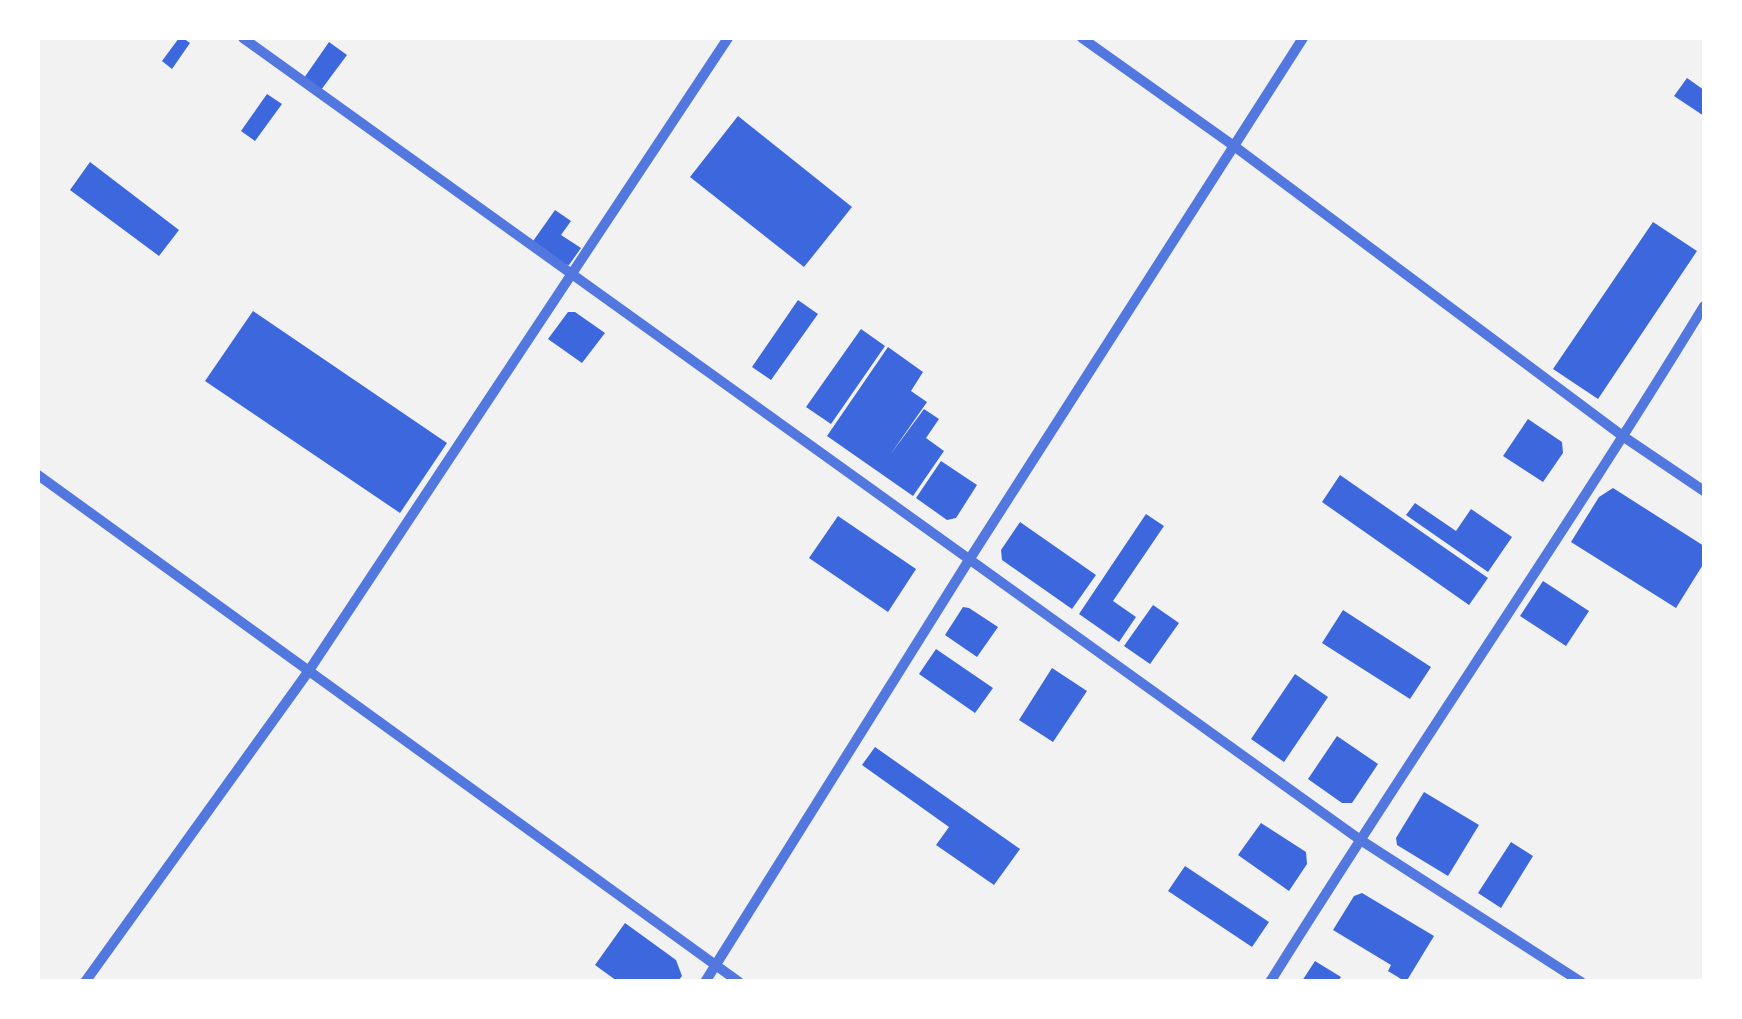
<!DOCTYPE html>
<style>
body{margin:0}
#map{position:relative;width:1742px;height:1019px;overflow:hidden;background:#f2f2f2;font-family:"Libre Baskerville",serif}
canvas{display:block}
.frame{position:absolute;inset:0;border:40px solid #fff;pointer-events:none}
</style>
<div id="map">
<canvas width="1742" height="1019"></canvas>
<div class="frame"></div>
</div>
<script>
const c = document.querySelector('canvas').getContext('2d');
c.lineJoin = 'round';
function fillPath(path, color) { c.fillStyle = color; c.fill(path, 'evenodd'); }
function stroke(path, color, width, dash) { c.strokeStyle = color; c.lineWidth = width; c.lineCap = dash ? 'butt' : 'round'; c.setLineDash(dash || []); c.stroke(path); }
fillPath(new Path2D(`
 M 179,38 L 183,38 L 190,43 L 172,69 L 162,61 Z
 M 329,42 L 347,55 L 321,90 L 304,78 Z
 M 1687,78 L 1704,90 L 1704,116 L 1674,96 Z
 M 267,94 L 282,104 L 255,141 L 241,131 Z
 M 738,116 L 852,207 L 804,267 L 690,177 Z
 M 90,162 L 179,230 L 159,256 L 70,190 Z
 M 555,210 L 571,221 L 561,235 L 581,248 L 569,265 L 560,264 L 531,244 Z
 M 1653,222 L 1697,251 L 1598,399 L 1553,369 Z
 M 798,300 L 818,314 L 771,380 L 752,367 Z
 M 253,311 L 447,443 L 400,513 L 205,381 Z
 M 568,312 L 575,312 L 605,333 L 582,363 L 548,339 Z
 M 861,329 L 885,346 L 831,424 L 806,407 Z
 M 888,347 L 923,372 L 911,391 L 927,402 L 890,455 L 924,409 L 939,419 L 926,438 L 944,451 L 913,496 L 827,436 Z
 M 1528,419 L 1562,442 L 1563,453 L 1543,482 L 1503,456 Z
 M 941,461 L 977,485 L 956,518 L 947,520 L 916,498 Z
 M 1340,475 L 1488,578 L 1469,605 L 1322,502 Z
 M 1613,488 L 1704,546 L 1704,563 L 1676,608 L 1571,542 L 1599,497 Z
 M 1415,503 L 1456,531 L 1471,509 L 1512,537 L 1488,572 L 1406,515 Z
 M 1146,514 L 1164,526 L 1113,601 L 1136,617 L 1119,642 L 1079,614 Z
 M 838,516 L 916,569 L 888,612 L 809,558 Z
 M 1020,522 L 1096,575 L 1072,609 L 1002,560 L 1001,550 Z
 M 1543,581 L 1589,611 L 1566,646 L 1520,616 Z
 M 1153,605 L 1179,623 L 1150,664 L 1124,646 Z
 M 963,607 L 969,608 L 998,627 L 977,657 L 945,635 Z
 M 1343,610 L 1431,667 L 1410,699 L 1322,643 Z
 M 936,649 L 993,688 L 975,713 L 919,674 Z
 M 1052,668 L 1087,691 L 1053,742 L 1019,720 Z
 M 1295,674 L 1328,697 L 1284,762 L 1251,739 Z
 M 1337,736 L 1378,764 L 1352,803 L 1342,803 L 1308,779 Z
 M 875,747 L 1020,849 L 994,885 L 936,845 L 949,827 L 862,765 Z
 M 1424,792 L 1479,825 L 1448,876 L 1397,845 L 1396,838 Z
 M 1261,823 L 1306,852 L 1307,864 L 1289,891 L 1238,855 Z
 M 1511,842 L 1533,856 L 1501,908 L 1478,893 Z
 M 1185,866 L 1269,922 L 1252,947 L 1168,891 Z
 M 1362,893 L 1434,936 L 1406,982 L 1388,971 L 1391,965 L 1333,930 L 1354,896 Z
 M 625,923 L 676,960 L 682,976 L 678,981 L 617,981 L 595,965 Z
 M 1315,961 L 1341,977 L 1338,981 L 1302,981 Z`), '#3d67dc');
stroke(new Path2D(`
 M 243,38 L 1359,839 L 1581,982
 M 1082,38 L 1234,146 L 1624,437 L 1704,491
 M 38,475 L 739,982
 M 85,982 L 308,672 L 728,38
 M 705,982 L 969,560 L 1303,38
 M 1270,982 C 1412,754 1565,534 1704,306`), '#5277de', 10);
</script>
